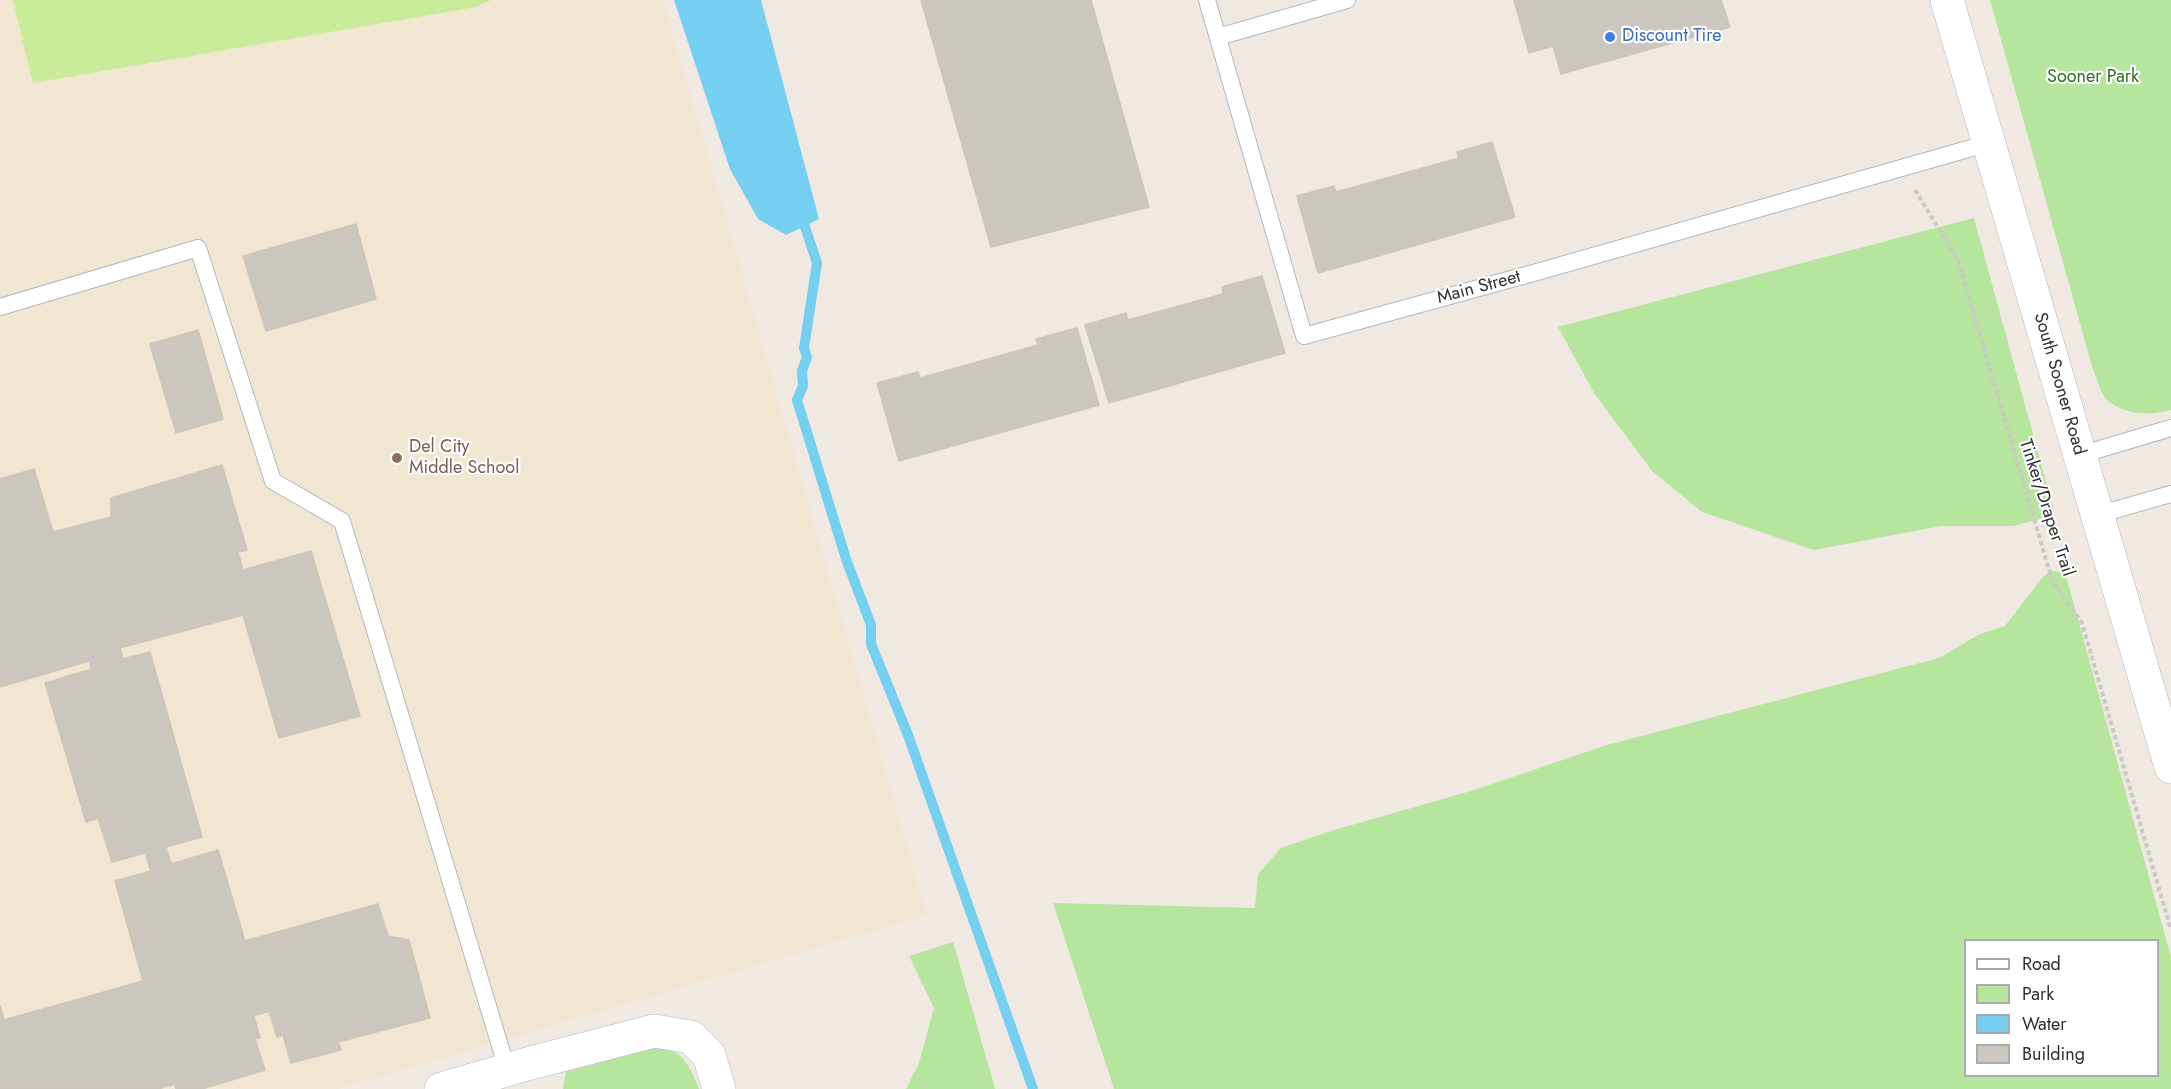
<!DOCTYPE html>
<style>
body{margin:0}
#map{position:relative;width:2171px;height:1089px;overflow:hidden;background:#efe9e1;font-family:Jost,sans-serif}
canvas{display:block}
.legend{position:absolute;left:1964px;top:939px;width:195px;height:138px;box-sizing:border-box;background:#fff;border:2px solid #ababab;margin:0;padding:8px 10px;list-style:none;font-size:18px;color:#2e2e2e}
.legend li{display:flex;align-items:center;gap:12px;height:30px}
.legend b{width:30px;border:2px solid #ababab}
</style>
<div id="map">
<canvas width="2171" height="1089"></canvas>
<ul class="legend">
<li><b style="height:8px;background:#fff"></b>Road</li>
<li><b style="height:16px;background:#b6e59e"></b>Park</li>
<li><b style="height:16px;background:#75cff0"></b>Water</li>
<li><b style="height:16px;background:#cbc7bf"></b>Building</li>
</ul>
</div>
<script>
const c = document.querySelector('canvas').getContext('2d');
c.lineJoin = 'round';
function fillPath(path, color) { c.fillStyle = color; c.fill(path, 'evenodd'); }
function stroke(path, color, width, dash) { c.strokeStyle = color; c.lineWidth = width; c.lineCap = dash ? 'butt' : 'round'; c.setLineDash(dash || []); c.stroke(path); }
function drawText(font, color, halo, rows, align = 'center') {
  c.font = font + ' Jost,sans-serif'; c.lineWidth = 4.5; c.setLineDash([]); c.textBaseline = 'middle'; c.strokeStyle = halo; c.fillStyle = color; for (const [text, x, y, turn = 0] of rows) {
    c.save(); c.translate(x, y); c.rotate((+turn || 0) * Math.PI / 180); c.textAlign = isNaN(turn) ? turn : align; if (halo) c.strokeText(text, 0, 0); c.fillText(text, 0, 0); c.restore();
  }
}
fillPath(new Path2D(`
 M 0,0 L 663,0 L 927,915 L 338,1089 L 0,1089 Z`), '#f0e6d1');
fillPath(new Path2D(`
 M 1990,0 L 2171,0 L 2171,410 C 2150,416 2125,415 2107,400 C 2101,394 2097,378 2093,370 Z
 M 1974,218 L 2055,515 L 2014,526 L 1941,526 L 1814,550 L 1702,512 L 1652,471 L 1594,393 L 1558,327 Z
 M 2050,571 L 2065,572 L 2068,583 L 2171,957 L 2171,1089 L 1114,1089 L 1053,903 L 1255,908 L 1258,874 L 1281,848 L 1331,831 L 1471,791 L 1607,745 L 1939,658 L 1980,634 L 2005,626 L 2042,578 ZM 1966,940 L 2158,940 L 2158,1076 L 1966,1076 Z
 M 953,942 L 995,1089 L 906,1089 L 919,1063 L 934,1008 L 909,956 Z
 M 642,1048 C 681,1047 685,1055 699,1089 L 563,1089 L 566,1071 Z`), '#b6e59e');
fillPath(new Path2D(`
 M 13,0 L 491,0 L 476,7 L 33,83 Z`), '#c9ec9a');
fillPath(new Path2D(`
 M 674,0 L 761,0 L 819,219 L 786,235 L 758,219 L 730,169 Z`), '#75cff0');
stroke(new Path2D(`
 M 800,212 L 817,263 L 804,348 L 807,357 L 802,371 L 803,386 L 797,400 L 846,559 L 871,625 L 871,644 L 908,735 L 1033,1089`), '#75cff0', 10);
const building = new Path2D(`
 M 921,0 L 1091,0 L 1149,207 L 991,247 Z
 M 1514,0 L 1721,0 L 1730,27 L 1561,74 L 1553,46 L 1529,53 Z
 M 1492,142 L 1515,217 L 1318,273 L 1297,196 L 1334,186 L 1336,192 L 1459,158 L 1457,152 Z
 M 356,224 L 376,299 L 266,331 L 243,256 Z
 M 1262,276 L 1285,353 L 1109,403 L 1085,325 L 1126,313 L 1128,320 L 1223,294 L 1222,287 Z
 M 1077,328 L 1099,405 L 899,461 L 877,383 L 918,372 L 920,378 L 1038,345 L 1036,339 Z
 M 198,330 L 223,419 L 176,433 L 150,344 Z
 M 222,465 L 247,550 L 238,552 L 243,570 L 311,551 L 360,716 L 279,738 L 243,615 L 120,648 L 123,659 L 150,652 L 202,837 L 166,847 L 171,864 L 218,850 L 245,941 L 378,904 L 388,936 L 409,940 L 430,1018 L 338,1042 L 341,1050 L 291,1063 L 283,1035 L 277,1037 L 269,1011 L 254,1016 L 260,1038 L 255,1039 L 265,1070 L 202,1089 L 176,1089 L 175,1084 L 158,1089 L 0,1089 L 0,1006 L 4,1020 L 143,981 L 115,881 L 151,871 L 145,853 L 112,862 L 98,818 L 86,822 L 45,683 L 92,669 L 89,661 L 0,687 L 0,479 L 34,469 L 53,532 L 111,517 L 111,498 Z`);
fillPath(building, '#cbc7bf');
stroke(building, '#cbc5ba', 1.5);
const lane = new Path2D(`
 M 1207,0 L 1304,336 L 1537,272 L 1989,143
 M 1218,37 L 1347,0
 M 0,307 L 198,248 L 273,481 L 342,521 L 507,1069
 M 2080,455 L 2171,428
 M 2097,515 L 2171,494`);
const street = new Path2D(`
 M 441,1089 L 527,1064 L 654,1031 L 691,1037 L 709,1055 L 719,1089`);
const secondary = new Path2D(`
 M 1947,0 L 2171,767`);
stroke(lane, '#b4b7c1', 18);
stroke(street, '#b4b7c1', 34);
stroke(secondary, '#b4b7c1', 34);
stroke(new Path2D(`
 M 1915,190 L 1958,260 L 2052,580 L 2082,623 L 2171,930`), '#c9c9c9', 4, [4.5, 3]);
stroke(lane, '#fff', 16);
stroke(street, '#fff', 33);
stroke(secondary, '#fff', 33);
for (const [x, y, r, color] of [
 [1610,37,6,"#3f7fe0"],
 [397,458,6,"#8d6e63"]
]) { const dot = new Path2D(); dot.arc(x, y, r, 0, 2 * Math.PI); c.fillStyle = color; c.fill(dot); stroke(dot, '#fff', 2); }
drawText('18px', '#366cbe', '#fff', [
 ["Discount Tire",1622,37]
], 'left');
drawText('18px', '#2c6e1b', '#fff', [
 ["Sooner Park",2093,78]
]);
drawText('18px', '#2e2e2e', '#fff', [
 ["Main Street",1479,288,-15],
 ["South Sooner Road",2059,384,74],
 ["Tinker/Draper Trail",2046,508,72]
]);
drawText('18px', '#785e54', '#fff', [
 ["Del City",409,448],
 ["Middle School",409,469]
], 'left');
</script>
